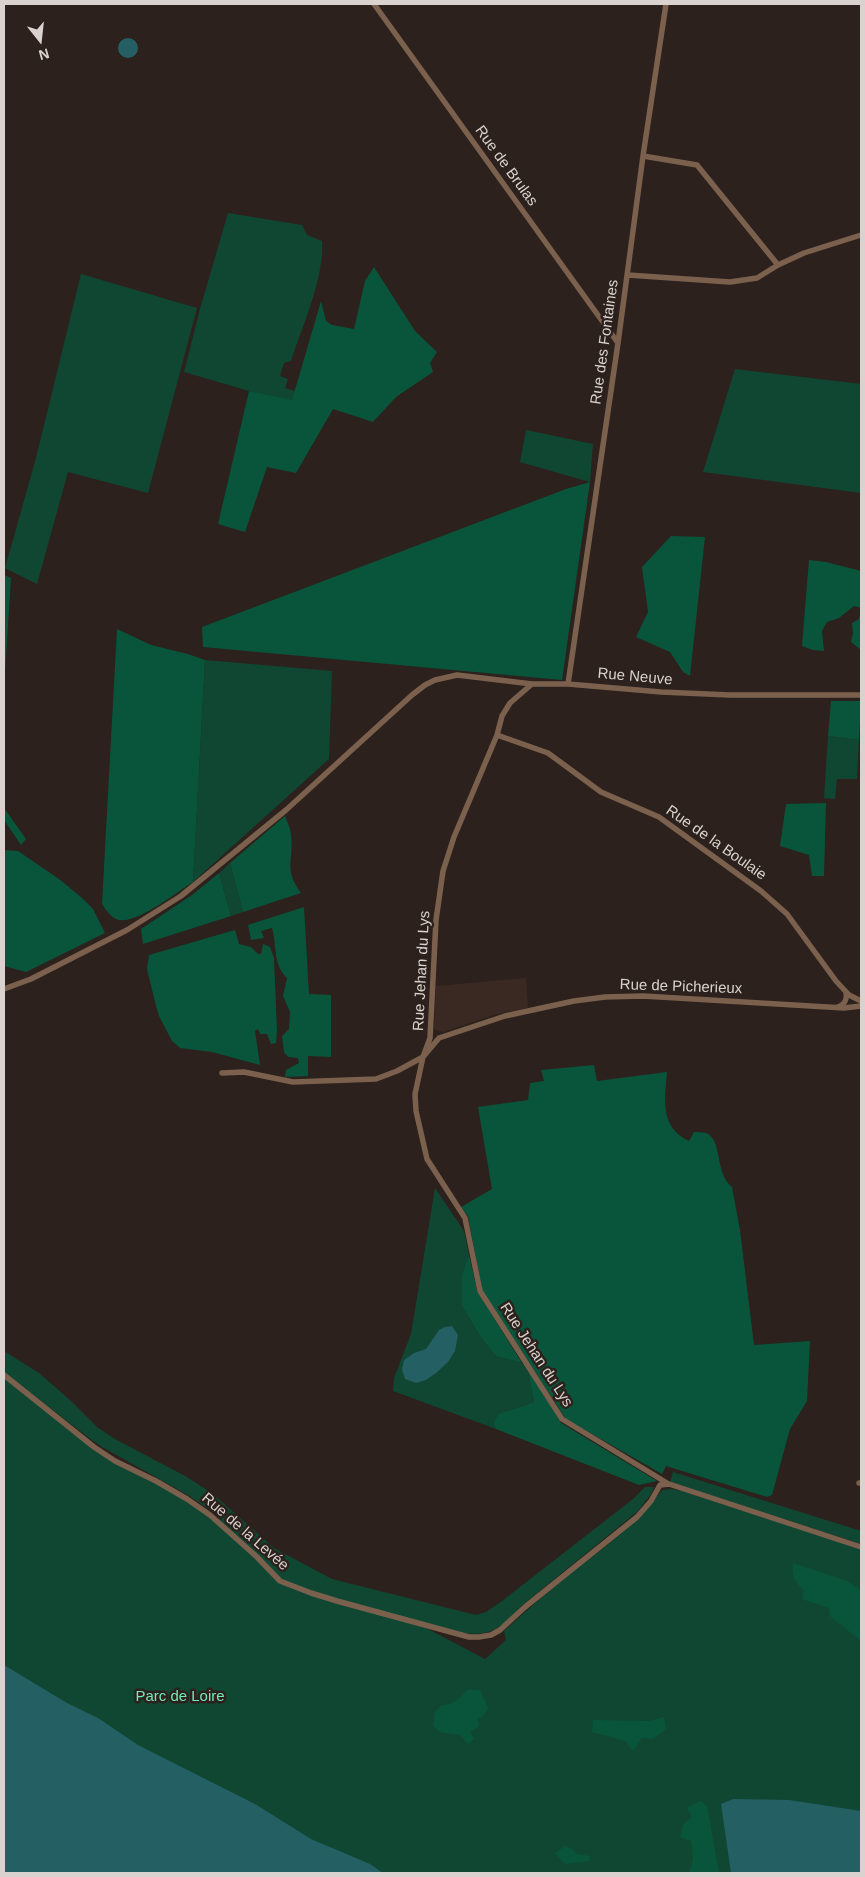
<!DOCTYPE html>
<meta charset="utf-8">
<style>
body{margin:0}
#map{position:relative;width:865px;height:1877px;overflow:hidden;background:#2c211c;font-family:Arial,sans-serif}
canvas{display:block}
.frame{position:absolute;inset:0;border:5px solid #dad2cf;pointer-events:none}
.north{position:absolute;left:15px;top:15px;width:50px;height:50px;-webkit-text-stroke:4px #2c211c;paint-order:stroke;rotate:164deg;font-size:14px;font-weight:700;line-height:20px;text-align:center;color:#dad2cf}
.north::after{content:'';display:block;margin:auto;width:18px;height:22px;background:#dad2cf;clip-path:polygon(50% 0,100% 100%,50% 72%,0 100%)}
</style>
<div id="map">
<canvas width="865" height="1877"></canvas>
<div class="frame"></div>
<div class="north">N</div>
</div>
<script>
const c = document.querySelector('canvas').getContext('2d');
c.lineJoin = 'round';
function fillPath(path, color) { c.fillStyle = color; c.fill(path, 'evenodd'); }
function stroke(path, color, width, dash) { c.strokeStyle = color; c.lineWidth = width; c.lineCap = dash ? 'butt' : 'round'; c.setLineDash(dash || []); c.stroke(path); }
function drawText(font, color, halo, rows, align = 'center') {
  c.font = font + ' Arial,sans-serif'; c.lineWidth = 5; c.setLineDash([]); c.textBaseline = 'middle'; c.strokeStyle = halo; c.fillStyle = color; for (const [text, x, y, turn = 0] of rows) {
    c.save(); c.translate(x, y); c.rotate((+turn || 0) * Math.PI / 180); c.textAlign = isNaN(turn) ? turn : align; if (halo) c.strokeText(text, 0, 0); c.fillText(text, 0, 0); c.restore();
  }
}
fillPath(new Path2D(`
 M 526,978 L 528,1008 L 497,1014 L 443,1032 L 434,1029 L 436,986 Z`), '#3a2923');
fillPath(new Path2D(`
 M 228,213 L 302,225 L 307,235 L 322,241 C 325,276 302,327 291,361 L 284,363 L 280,376 L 288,379 L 285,388 L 295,391 L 292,401 L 249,391 L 184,372 L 200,309 Z
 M 81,274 L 197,308 L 148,493 L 68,472 L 37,584 L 5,568 L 36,458 Z
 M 735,369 L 861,384 L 861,493 L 703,472 Z
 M 526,430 L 593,444 L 590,482 L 520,462 Z
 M 205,660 L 332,671 L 329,759 L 193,882 Z
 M 828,736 L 859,740 L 857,779 L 837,779 L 835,799 L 824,798 Z
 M 230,863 L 243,912 L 231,916 L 219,873 Z
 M 435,1188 L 464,1231 L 469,1255 L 462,1274 L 462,1306 L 481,1338 L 496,1356 L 522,1363 L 527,1367 L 534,1402 L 498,1414 L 493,1424 L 496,1429 L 393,1391 L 394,1378 L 411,1334 Z
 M 4,1351 L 39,1373 L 70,1400 L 97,1427 L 115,1439 L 187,1477 L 213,1494 L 274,1548 L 332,1579 L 476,1615 L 486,1612 L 502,1601 L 633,1499 L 645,1487 L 654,1487 L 651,1494 L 638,1511 L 520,1607 C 512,1616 503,1627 491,1631 C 468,1640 430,1624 407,1618 L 485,1659 L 506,1640 L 504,1631 C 525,1612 546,1593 568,1576 C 601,1549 638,1525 662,1490 L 672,1489 L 682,1491 L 861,1549 L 861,1873 L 4,1873 L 4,1377 L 73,1434 L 196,1507 L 223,1521 L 217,1515 L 188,1495 L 102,1447 L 89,1438 L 4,1372 Z
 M 673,1472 L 861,1531 L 861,1544 L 670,1482 Z`), '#104733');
fillPath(new Path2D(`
 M 374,267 L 415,331 L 437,352 L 430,363 L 433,372 L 396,397 L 373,422 L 333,409 L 296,473 L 267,467 L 245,532 L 218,524 L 249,391 L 292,400 L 321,301 L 326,321 L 332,325 L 354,329 L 365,281 Z
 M 590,482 L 562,680 L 203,647 L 202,627 L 566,489 Z
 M 671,536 L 705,537 L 690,676 L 683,672 L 670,652 L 636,637 L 648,612 L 642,567 Z
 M 809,560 L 826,562 L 861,571 L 861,650 L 851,642 L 853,633 L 852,623 L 859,619 L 861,608 L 854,606 L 839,618 L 827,622 L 822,631 L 824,651 L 813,650 L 802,646 Z
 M 4,575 L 11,578 L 4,689 Z
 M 117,629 L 151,645 L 188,654 L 205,660 L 193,882 C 177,892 137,924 119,920 C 111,918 106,910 102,904 Z
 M 831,701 L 861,701 L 859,740 L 828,736 Z
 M 826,803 L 824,876 L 812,876 L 809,855 L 780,846 L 786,804 Z
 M 4,808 L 26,839 L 21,845 L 4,820 Z
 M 285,816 C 287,822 291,829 291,835 C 294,862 283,868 301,893 L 243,912 L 230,863 Z
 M 4,850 L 18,851 L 59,879 L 81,897 L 93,909 L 105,933 L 26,972 L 4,966 Z
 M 219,873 L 231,916 L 143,944 L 141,929 L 192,895 Z
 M 304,907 L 309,994 L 331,995 L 331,1057 L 308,1056 L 308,1076 L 285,1077 L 286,1070 L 299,1063 L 298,1058 L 288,1057 L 284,1052 L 282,1036 L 289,1029 L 290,1012 L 283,996 L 287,978 C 273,965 277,946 272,928 L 261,931 L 264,938 L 251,940 L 248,925 Z
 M 235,930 L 239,944 L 251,947 L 258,954 L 261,954 L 263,944 L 270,947 L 274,958 L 277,1031 L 276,1043 L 271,1044 L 267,1034 L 260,1034 L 258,1029 L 255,1031 L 260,1065 L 212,1052 L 180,1048 L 172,1041 L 159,1016 L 156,1006 L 147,969 L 149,955 Z
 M 594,1065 L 597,1081 L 667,1072 C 665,1099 659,1127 689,1141 L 694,1132 C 698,1132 703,1132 706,1133 C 723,1140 714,1172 732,1187 L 740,1230 L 754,1345 L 810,1341 L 807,1401 L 790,1429 L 772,1495 L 767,1497 L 666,1466 L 662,1474 L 566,1419 L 485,1296 L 482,1289 L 468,1216 L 461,1207 L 492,1189 L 478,1107 L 528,1100 L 530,1083 L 544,1081 L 541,1070 Z
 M 469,1255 L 477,1291 L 522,1363 L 496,1356 L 481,1338 L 462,1306 L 462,1274 Z
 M 527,1367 L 561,1423 L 657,1481 L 639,1485 L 496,1429 L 493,1424 L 498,1414 L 534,1402 Z
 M 793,1563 L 847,1581 L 861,1590 L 861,1641 L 830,1616 L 829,1608 L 802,1599 L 804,1590 C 795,1582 791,1576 793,1563 Z
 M 467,1690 L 480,1690 L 488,1708 L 483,1716 L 477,1719 L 479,1726 L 470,1732 L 474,1739 L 468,1744 L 460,1735 L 440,1732 L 433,1726 L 435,1712 L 442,1705 C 454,1704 459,1700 467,1690 Z
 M 664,1717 L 666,1729 L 653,1739 L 642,1738 L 633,1751 L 625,1741 L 592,1732 L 593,1720 L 649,1721 Z
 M 700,1801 L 707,1806 L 719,1873 L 689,1873 L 693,1860 L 691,1841 L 680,1837 L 683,1825 L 692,1817 L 687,1807 Z
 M 565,1846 L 572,1849 L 577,1854 L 590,1856 L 589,1861 L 565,1864 L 555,1853 Z`), '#09553b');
fillPath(new Path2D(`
 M118 48a10 10 0 1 1 20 0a10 10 0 1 1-20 0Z
 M 452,1326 L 458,1335 L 455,1351 L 448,1362 L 436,1373 L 426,1380 L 416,1383 L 405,1379 L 402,1370 L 404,1360 L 414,1353 L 426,1349 L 439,1330 L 445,1327 Z
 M 4,1665 L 67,1703 L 98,1718 L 138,1745 L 255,1804 L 311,1839 L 370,1864 L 383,1873 L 4,1873 Z
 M 733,1799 L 789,1800 L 861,1811 L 861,1873 L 731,1873 L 721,1804 Z`), '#235f63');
stroke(new Path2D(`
 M 374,4 L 618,343
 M 643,156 L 697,165 L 778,265
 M 628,275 L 730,282 L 757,278 L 778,265 L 804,253 L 861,235
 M 532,684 L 510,703 L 502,716 L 497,735 L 454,837 L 443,871 L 436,920 L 430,1038 L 423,1057 L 415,1094 L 416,1111 L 427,1159 L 465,1218 L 480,1291 L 562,1419 L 667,1483
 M 568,684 L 618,343 L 643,156 L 666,4
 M 497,735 L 548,753 L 601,792 L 659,817 L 761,891 L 787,914 L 836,981 L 849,995 L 861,1001
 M 4,989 L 31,979 L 127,930 L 181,896 L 286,810 L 412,695 L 425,685 L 435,680 L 457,675 L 532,684 L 568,684 L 661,692 L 730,695 L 861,695
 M 838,1007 C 846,1004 847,999 846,992
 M 222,1073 L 244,1072 L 293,1082 L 376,1079 L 397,1071 L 423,1057 L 439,1038 L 505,1016 L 574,1001 L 605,997 L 643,996 L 844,1008 L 861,1006
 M 4,1375 L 94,1447 L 115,1461 L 156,1481 L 187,1499 L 210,1515 L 257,1557 L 280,1581 L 311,1593 L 337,1601 L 469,1637 L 479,1637 L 491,1635 L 500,1630 L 525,1607 L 637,1517 L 651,1501 L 660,1485 L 669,1484 L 861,1547
 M 859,1483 L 861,1483`), '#7b614d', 5.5);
drawText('15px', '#dad2cf', '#2c211c', [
 ["Rue de Brulas",506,166,54],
 ["Rue des Fontaines",605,342,-82],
 ["Rue Neuve",635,677,5],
 ["Rue de la Boulaie",716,843,35],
 ["Rue Jehan du Lys",422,971,-87],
 ["Rue de Picherieux",681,987,2],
 ["Rue Jehan du Lys",536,1355,57],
 ["Rue de la Levée",245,1532,41]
]);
drawText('15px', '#72ebb8', '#2c211c', [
 ["Parc de Loire",180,1697]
]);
</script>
